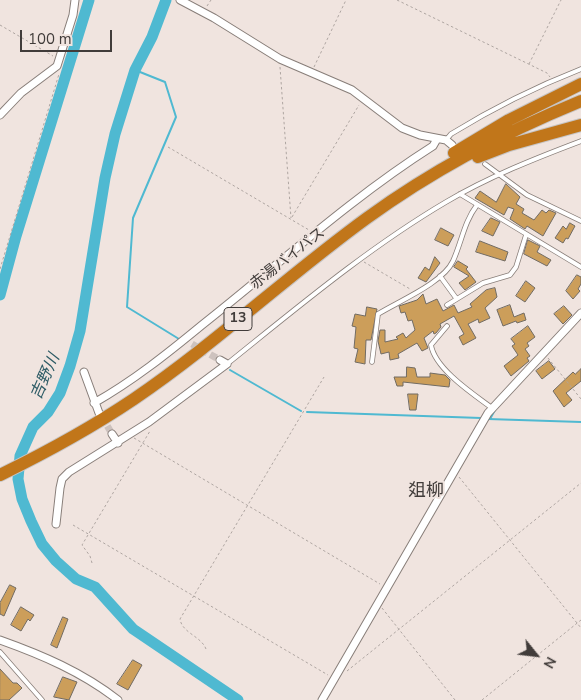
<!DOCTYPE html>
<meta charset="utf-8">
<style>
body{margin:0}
#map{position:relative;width:581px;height:700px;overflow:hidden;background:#f0e4df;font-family:"Nunito Sans",sans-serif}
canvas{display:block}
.north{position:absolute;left:511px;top:630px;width:50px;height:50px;-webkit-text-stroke:4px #f0e4df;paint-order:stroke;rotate:119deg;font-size:14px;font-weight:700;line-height:20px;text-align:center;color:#413c3a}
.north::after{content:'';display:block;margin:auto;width:18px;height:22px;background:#413c3a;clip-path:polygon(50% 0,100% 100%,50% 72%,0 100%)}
.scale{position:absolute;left:20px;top:30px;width:92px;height:22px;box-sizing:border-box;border:2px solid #413c3a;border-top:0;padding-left:6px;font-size:15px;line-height:18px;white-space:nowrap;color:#413c3a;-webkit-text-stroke:4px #f0e4df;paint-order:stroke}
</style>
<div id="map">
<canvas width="581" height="700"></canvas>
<div class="north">N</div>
<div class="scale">100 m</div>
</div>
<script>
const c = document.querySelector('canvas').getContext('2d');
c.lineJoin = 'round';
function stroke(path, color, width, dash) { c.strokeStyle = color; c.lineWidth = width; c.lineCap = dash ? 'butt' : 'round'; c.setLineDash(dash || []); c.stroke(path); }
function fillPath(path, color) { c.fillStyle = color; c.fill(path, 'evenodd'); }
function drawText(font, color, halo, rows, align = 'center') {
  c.font = font + ' "Nunito Sans","Noto Sans JP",sans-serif'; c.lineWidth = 4; c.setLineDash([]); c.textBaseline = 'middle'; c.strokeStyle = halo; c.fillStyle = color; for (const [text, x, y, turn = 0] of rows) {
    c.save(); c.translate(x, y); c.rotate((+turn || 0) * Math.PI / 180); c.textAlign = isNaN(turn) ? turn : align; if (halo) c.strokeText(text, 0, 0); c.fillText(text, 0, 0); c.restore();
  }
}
stroke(new Path2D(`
 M 135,70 L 165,82 L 176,117 L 133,218 L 127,307 L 179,339
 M 230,370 L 301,411
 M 307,412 L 481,418
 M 488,419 L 581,422
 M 490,419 L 495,410`), '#4fb9d1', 2);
stroke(new Path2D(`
 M 166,0 L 152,37 L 135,70 L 115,134 L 105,178 L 80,331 L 70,366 L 60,393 L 48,412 L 33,427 L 20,456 L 18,479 L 22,499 L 31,521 L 42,544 L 56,561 L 76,579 L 95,587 L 133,629 L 238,700
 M 0,295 L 16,236 L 89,0`), '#4fb9d1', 11);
const building = new Path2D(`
 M 506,184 L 520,197 L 516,204 L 524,209 L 522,213 L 534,220 L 542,210 L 546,213 L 549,210 L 556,213 L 543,236 L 527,226 L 525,229 L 510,219 L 514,209 L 508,207 L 504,215 L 475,198 L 480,191 L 496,202 Z
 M 491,218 L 500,222 L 493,236 L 482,231 Z
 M 570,223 L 575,226 L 568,239 L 566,238 L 563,243 L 555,238 L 563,226 L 566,229 Z
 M 441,228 L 454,235 L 448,246 L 435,240 Z
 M 528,240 L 540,246 L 537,252 L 551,260 L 547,266 L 524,254 Z
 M 480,241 L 508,252 L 505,261 L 476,252 Z
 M 435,257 L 440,263 L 426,282 L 418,278 L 425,267 L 429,270 Z
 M 458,261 L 468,267 L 466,269 L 476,282 L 465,290 L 459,283 L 469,276 L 454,267 Z
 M 577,275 L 581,277 L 581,284 L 578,289 L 580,291 L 573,299 L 566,291 Z
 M 526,281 L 535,288 L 525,302 L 516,296 Z
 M 495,288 L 497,297 L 485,308 L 490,318 L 479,323 L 478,319 L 468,324 L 476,338 L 463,345 L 459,337 L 464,334 L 454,316 L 440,324 L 441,327 L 436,333 L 434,334 L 433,331 L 424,338 L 428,348 L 422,351 L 417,343 L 398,354 L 399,358 L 390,360 L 389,352 L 381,354 L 378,341 L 380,330 L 385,330 L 385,342 L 398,339 L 396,337 L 403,333 L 406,338 L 415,330 L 412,320 L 408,321 L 405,312 L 401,313 L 399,306 L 417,300 L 423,294 L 426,304 L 437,299 L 443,311 L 454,305 L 458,313 L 472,307 L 470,304 L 486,290 Z
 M 510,305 L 514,317 L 524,313 L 526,320 L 517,323 L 516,321 L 503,326 L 497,310 Z
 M 564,306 L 572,315 L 563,324 L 554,314 Z
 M 367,307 L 377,309 L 371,340 L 366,340 L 365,364 L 355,362 L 358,349 L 354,348 L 356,327 L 352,326 L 355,314 L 365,316 Z
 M 528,326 L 535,337 L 527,343 L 529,346 L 525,349 L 530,356 L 527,358 L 529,361 L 511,376 L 504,366 L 518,355 L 512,346 L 515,344 L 511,339 Z
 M 549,361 L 555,369 L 542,379 L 536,371 Z
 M 407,367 L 415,368 L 417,377 L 430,377 L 430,373 L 445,375 L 450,380 L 449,387 L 403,382 L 403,386 L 397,386 L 394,377 L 406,377 Z
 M 581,369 L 581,381 L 566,393 L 572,400 L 564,407 L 553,391 L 573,372 L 575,374 Z
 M 408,394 L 418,394 L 416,410 L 410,410 Z
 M 10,585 L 16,588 L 4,616 L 0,614 L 0,603 Z
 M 21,607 L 34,615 L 30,621 L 28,619 L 21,631 L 11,625 Z
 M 63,617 L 68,619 L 57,648 L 51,645 Z
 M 133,660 L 142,665 L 128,690 L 117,684 Z
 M 0,669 L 13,683 L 17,683 L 22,688 L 9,700 L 0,700 Z
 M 63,677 L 77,682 L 69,700 L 54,697 Z`);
fillPath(building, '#cc9e5a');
stroke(building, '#716b63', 1);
stroke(new Path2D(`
 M 192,344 L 220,360
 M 102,417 L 112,434`), '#cdc2be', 7, [7, 3.5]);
const lane = new Path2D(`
 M 446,140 L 451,134 C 493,108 535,87 581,69
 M 485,164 L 527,195 L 581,221
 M 460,194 L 581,267
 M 440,276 L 456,298
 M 447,305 L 483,283 L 510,275 L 516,267 L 526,235
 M 447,326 L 431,345 C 435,369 473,394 492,408
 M 372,362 L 378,314 C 399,301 443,283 453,261 C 462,241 464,222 477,205
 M 227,364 C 298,307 368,248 446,202 C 488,177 536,158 581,141
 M 0,652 L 42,700`);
const street = new Path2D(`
 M 180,0 L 214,18 L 280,59 L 352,90 L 402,128 L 420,135 L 446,140 L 452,145
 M 0,115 L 21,93 L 57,66 L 73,15 L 75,0
 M 84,372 L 99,413
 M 94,403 C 133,381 168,353 202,325 C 278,265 351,198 433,146 L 437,139
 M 112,434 L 118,443
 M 56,524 L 60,488 L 62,479 L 69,472 L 149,422 L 227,364 L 220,360
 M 0,640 C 42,655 82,672 118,700
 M 322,700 L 488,413 L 581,313`);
const highway = new Path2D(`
 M 454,153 L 509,120 L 581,84
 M 478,157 L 509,145 L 581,125
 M 0,475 C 47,452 91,428 134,399 C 215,344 287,276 367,218 C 433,170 505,132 581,101`);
stroke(lane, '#887e79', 5.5);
stroke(street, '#887e79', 9);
stroke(highway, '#c6c4c4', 14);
stroke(new Path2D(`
 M 397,0 L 547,73 L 550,77
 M 207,6 L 211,0
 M 0,25 L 53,56
 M 529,64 L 561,0
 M 280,67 L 291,218
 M 314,67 L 346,0
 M 168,147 L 309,230
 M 292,217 L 359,105
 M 364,262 L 410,289
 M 0,269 L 59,74
 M 548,358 L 581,399
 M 134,438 L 380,584
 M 459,477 L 581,628
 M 73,525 L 328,675
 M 92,563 L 90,556 L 82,545 L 150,431
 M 382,608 L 455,700
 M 206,649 C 201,636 182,633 180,619 L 324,377
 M 347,671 L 581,483
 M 482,700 L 581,620`), '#aea5a1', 1, [2.5, 2.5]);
stroke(lane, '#fff', 4);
stroke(street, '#fff', 7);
stroke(highway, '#c1761a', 12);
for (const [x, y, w] of [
 [238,319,28]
]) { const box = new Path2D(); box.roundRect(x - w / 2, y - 11.5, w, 23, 4); c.fillStyle = '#f0e4df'; c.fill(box); stroke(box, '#413c3a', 1); }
drawText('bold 14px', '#413c3a', null, [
 ["13",238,319]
]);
drawText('15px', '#413c3a', '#f0e4df', [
 ["赤湯バイパス",288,259,-38]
]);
drawText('italic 16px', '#2d5b65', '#f0e4df', [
 ["吉野川",46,377,-66]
]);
drawText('18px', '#413c3a', '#f0e4df', [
 ["爼柳",426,492]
]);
</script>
